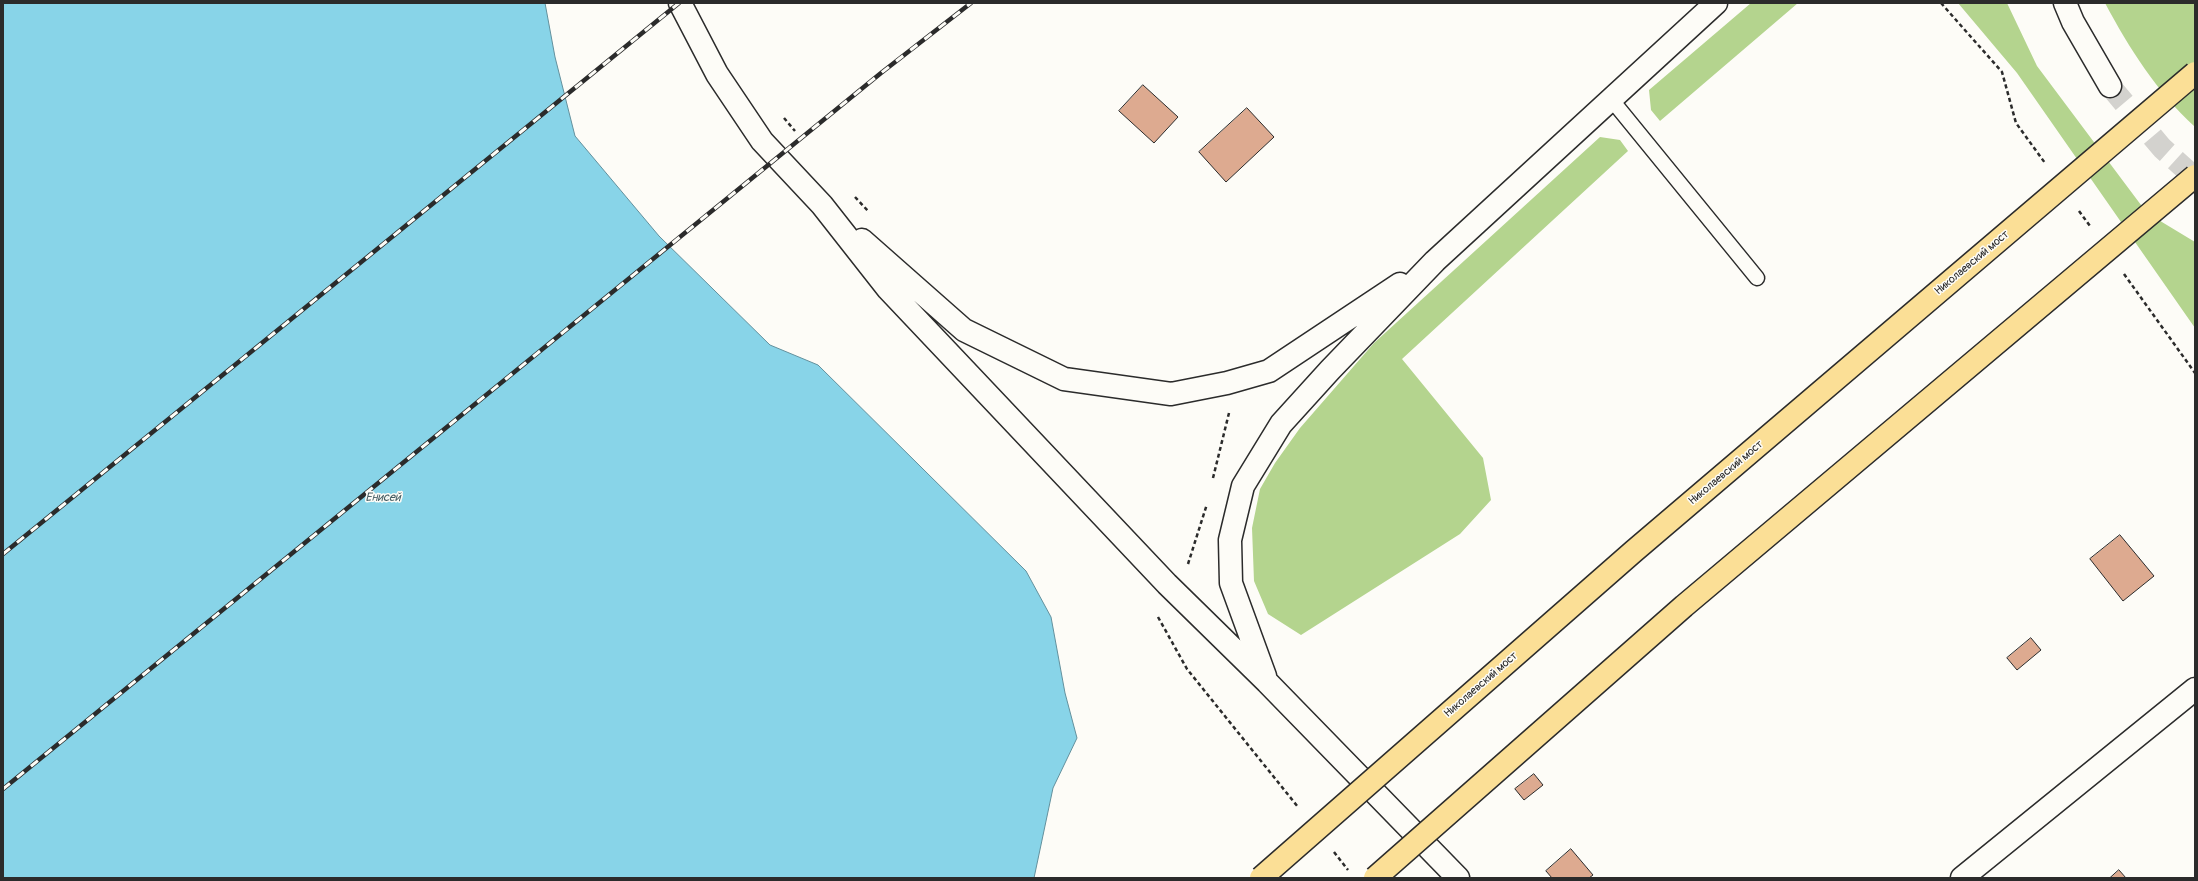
<!DOCTYPE html>
<meta charset="utf-8">
<style>
body{margin:0}
#map{position:relative;width:2198px;height:881px;overflow:hidden;background:#fdfcf7;font-family:Pangolin,sans-serif}
canvas{display:block}
.frame{position:absolute;inset:0;border:4px solid #2b2b2b;pointer-events:none}
</style>
<div id="map">
<canvas width="2198" height="881"></canvas>
<div class="frame"></div>
</div>
<script>
const c = document.querySelector('canvas').getContext('2d');
c.lineJoin = 'round';
function fillPath(path, color) { c.fillStyle = color; c.fill(path, 'evenodd'); }
function stroke(path, color, width, dash) { c.strokeStyle = color; c.lineWidth = width; c.lineCap = dash ? 'butt' : 'round'; c.setLineDash(dash || []); c.stroke(path); }
function drawText(font, color, halo, rows, align = 'center') {
  c.font = font + ' Pangolin,sans-serif'; c.lineWidth = 3; c.setLineDash([]); c.textBaseline = 'middle'; c.strokeStyle = halo; c.fillStyle = color; for (const [text, x, y, turn = 0] of rows) {
    c.save(); c.translate(x, y); c.rotate((+turn || 0) * Math.PI / 180); c.textAlign = isNaN(turn) ? turn : align; if (halo) c.strokeText(text, 0, 0); c.fillText(text, 0, 0); c.restore();
  }
}
fillPath(new Path2D(`
 M 1751,3 L 1798,3 L 1660,121 L 1651,110 L 1649,90 Z
 M 1958,3 L 2007,3 L 2037,66 L 2147,213 L 2195,242 L 2195,328 L 2017,73 Z
 M 2105,3 L 2195,3 L 2195,127 C 2157,92 2129,48 2105,3 Z
 M 1600,137 L 1620,140 L 1628,151 L 1402,359 L 1483,458 L 1491,500 L 1460,534 L 1301,635 L 1268,614 L 1254,581 L 1252,528 L 1260,489 L 1275,463 L 1300,428 L 1374,343 Z`), '#b4d48e');
const water = new Path2D(`
 M 3,3 L 545,3 L 555,57 L 575,136 L 659,236 L 770,345 L 818,365 L 1026,571 L 1051,617 L 1065,693 L 1077,738 L 1053,788 L 1034,878 L 3,878 Z`);
fillPath(water, '#88d4e8');
stroke(water, '#63909c', 1);
const building = new Path2D(`
 M 1143,85 L 1178,117 L 1154,143 L 1119,111 Z
 M 1247,108 L 1274,137 L 1226,182 L 1199,152 Z
 M 2120,535 L 2154,576 L 2123,601 L 2090,559 Z
 M 2031,638 L 2041,650 L 2017,670 L 2007,658 Z
 M 1534,774 L 1543,785 L 1524,800 L 1515,789 Z
 M 1571,849 L 1593,875 L 1589,878 L 1552,878 L 1546,871 Z
 M 2119,870 L 2126,878 L 2110,878 Z`);
fillPath(building, '#ddaa90');
stroke(building, '#2b2b2b', 1);
stroke(new Path2D(`
 M 2110,86 L 2162,148 L 2195,178`), '#d3d2ce', 22, [22, 11]);
const lane = new Path2D(`
 M 1611,99 L 1757,278`);
const secondary = new Path2D(`
 M 680,3 L 717,74 L 762,141 L 822,205 L 888,289 L 1167,584 L 1267,682 L 1458,878
 M 2065,3 L 2073,22 L 2110,86
 M 862,240 L 964,330 L 1064,379 L 1171,394 L 1227,383 L 1269,371 L 1400,284
 M 1265,676 L 1231,583 L 1230,540 L 1243,486 L 1281,424 L 1330,370 L 1435,261 L 1716,3
 M 1962,878 L 2195,689`);
stroke(lane, '#2b2b2b', 17);
stroke(secondary, '#2b2b2b', 25);
stroke(new Path2D(`
 M 1941,3 L 2002,72 L 2016,123 L 2045,163
 M 784,118 L 795,131
 M 855,197 L 869,212
 M 2079,211 L 2090,226
 M 2124,274 L 2195,373
 M 1213,478 L 1229,413
 M 1188,564 L 1207,504
 M 1158,617 L 1187,669 L 1298,807
 M 1334,852 L 1348,870`), '#2b2b2b', 2.5, [4, 3]);
stroke(lane, '#fdfcf7', 14);
stroke(secondary, '#fdfcf7', 22);
const rail = new Path2D(`
 M 3,554 L 679,3
 M 3,789 L 881,73 L 971,3`);
stroke(rail, '#2b2b2b', 4.5);
stroke(rail, '#fdfcf7', 3, [9]);
const primaryBridge = new Path2D(`
 M 1261,878 L 1634,551 L 2195,73
 M 1375,878 L 1684,606 L 2195,176`);
stroke(primaryBridge, '#2b2b2b', 25, []);
stroke(primaryBridge, '#fbdf96', 22);
drawText('11px', '#2b2b2b', '#fdfcf7', [
 ["Николаевский мост",1972,263,-40],
 ["Николаевский мост",1726,473,-40],
 ["Николаевский мост",1481,685,-41]
]);
drawText('italic 12px', '#475e64', '#fdfcf7', [
 ["Енисей",383,498]
]);
</script>
